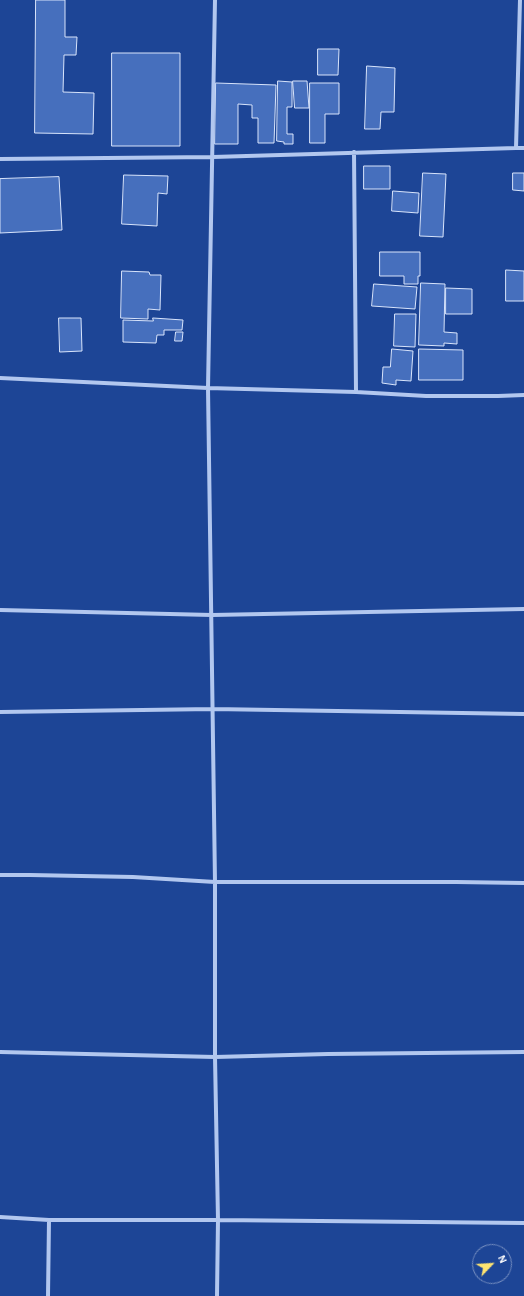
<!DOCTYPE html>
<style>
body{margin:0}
#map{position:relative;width:524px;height:1296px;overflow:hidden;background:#1d4596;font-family:"Alegreya Sans",sans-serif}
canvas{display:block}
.north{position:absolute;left:472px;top:1244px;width:40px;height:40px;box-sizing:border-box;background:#1d4596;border:1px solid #778fc0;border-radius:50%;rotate:65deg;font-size:11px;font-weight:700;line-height:16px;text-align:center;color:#fff}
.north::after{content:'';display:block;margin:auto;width:14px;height:18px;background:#fee471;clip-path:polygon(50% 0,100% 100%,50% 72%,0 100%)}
</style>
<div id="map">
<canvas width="524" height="1296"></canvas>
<div class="north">N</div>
</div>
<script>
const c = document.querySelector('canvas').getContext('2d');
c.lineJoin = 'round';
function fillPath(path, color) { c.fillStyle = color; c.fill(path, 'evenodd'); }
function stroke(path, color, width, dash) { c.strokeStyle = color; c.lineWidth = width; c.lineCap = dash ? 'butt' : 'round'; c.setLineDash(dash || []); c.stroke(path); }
const building = new Path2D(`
 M 36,0 L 65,0 L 65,37 L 77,37 L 76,55 L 64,55 L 63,92 L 94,93 L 93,134 L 35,133 Z
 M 318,49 L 339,49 L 338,75 L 318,75 Z
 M 112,53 L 180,53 L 180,146 L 112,146 Z
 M 367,66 L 395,68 L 394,112 L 381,112 L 380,129 L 365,129 Z
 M 278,81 L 292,82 L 292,107 L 287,107 L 287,134 L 293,134 L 293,144 L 284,144 L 284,142 L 277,141 Z
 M 293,81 L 307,81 L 309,108 L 295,108 Z
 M 216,83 L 276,85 L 274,143 L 258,143 L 258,118 L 252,118 L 252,105 L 238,104 L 238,144 L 215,144 Z
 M 310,83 L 339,83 L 339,114 L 325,114 L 325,143 L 310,143 Z
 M 364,166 L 390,166 L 390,189 L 364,189 Z
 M 423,173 L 446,174 L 443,237 L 420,236 Z
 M 513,173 L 524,173 L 524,191 L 513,190 Z
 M 124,175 L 168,176 L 167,194 L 158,193 L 157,226 L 122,224 Z
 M 59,177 L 62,230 L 0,233 L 0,179 Z
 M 393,191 L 419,193 L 418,213 L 392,211 Z
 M 380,252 L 420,252 L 420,276 L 418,276 L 418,284 L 404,284 L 404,276 L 380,276 Z
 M 506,270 L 524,271 L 524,301 L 506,301 Z
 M 122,271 L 149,272 L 150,275 L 161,275 L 160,310 L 148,309 L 148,319 L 121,318 Z
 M 421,283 L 445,284 L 444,332 L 457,333 L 457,344 L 444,343 L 444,346 L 419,345 Z
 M 374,284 L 417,287 L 415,309 L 372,306 Z
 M 446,288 L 472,289 L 472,314 L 446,314 Z
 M 395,314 L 416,314 L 415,347 L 394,346 Z
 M 59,318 L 81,318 L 82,351 L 60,352 Z
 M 153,318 L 183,320 L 182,330 L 164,330 L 164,335 L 157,335 L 156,343 L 123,342 L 123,320 L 153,321 Z
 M 176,332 L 183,332 L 182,341 L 175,341 Z
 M 392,349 L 413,351 L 411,381 L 396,380 L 396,385 L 382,383 L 383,367 L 390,367 Z
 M 419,349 L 463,350 L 463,380 L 419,380 Z`);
fillPath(building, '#466fbd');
stroke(building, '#d8e4fb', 1);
stroke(new Path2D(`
 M 215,0 L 208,388 L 215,882 L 215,1057 L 218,1220 L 217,1296
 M 516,148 L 524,148
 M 354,152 L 356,392
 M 0,159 L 213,157 L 516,148 L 520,0
 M 0,378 L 208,388 L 356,392 L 426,396 L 498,396 L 524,395
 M 0,610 L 212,615 L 524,609
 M 0,712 L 213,709 L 524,714
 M 0,875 L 30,875 L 133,877 L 215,882 L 456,882 L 524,883
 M 0,1052 L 215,1057 L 328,1054 L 524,1052
 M 0,1217 L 49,1220 L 218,1220 L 524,1223
 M 48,1296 L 49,1220`), '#b2c7ef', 4);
</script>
